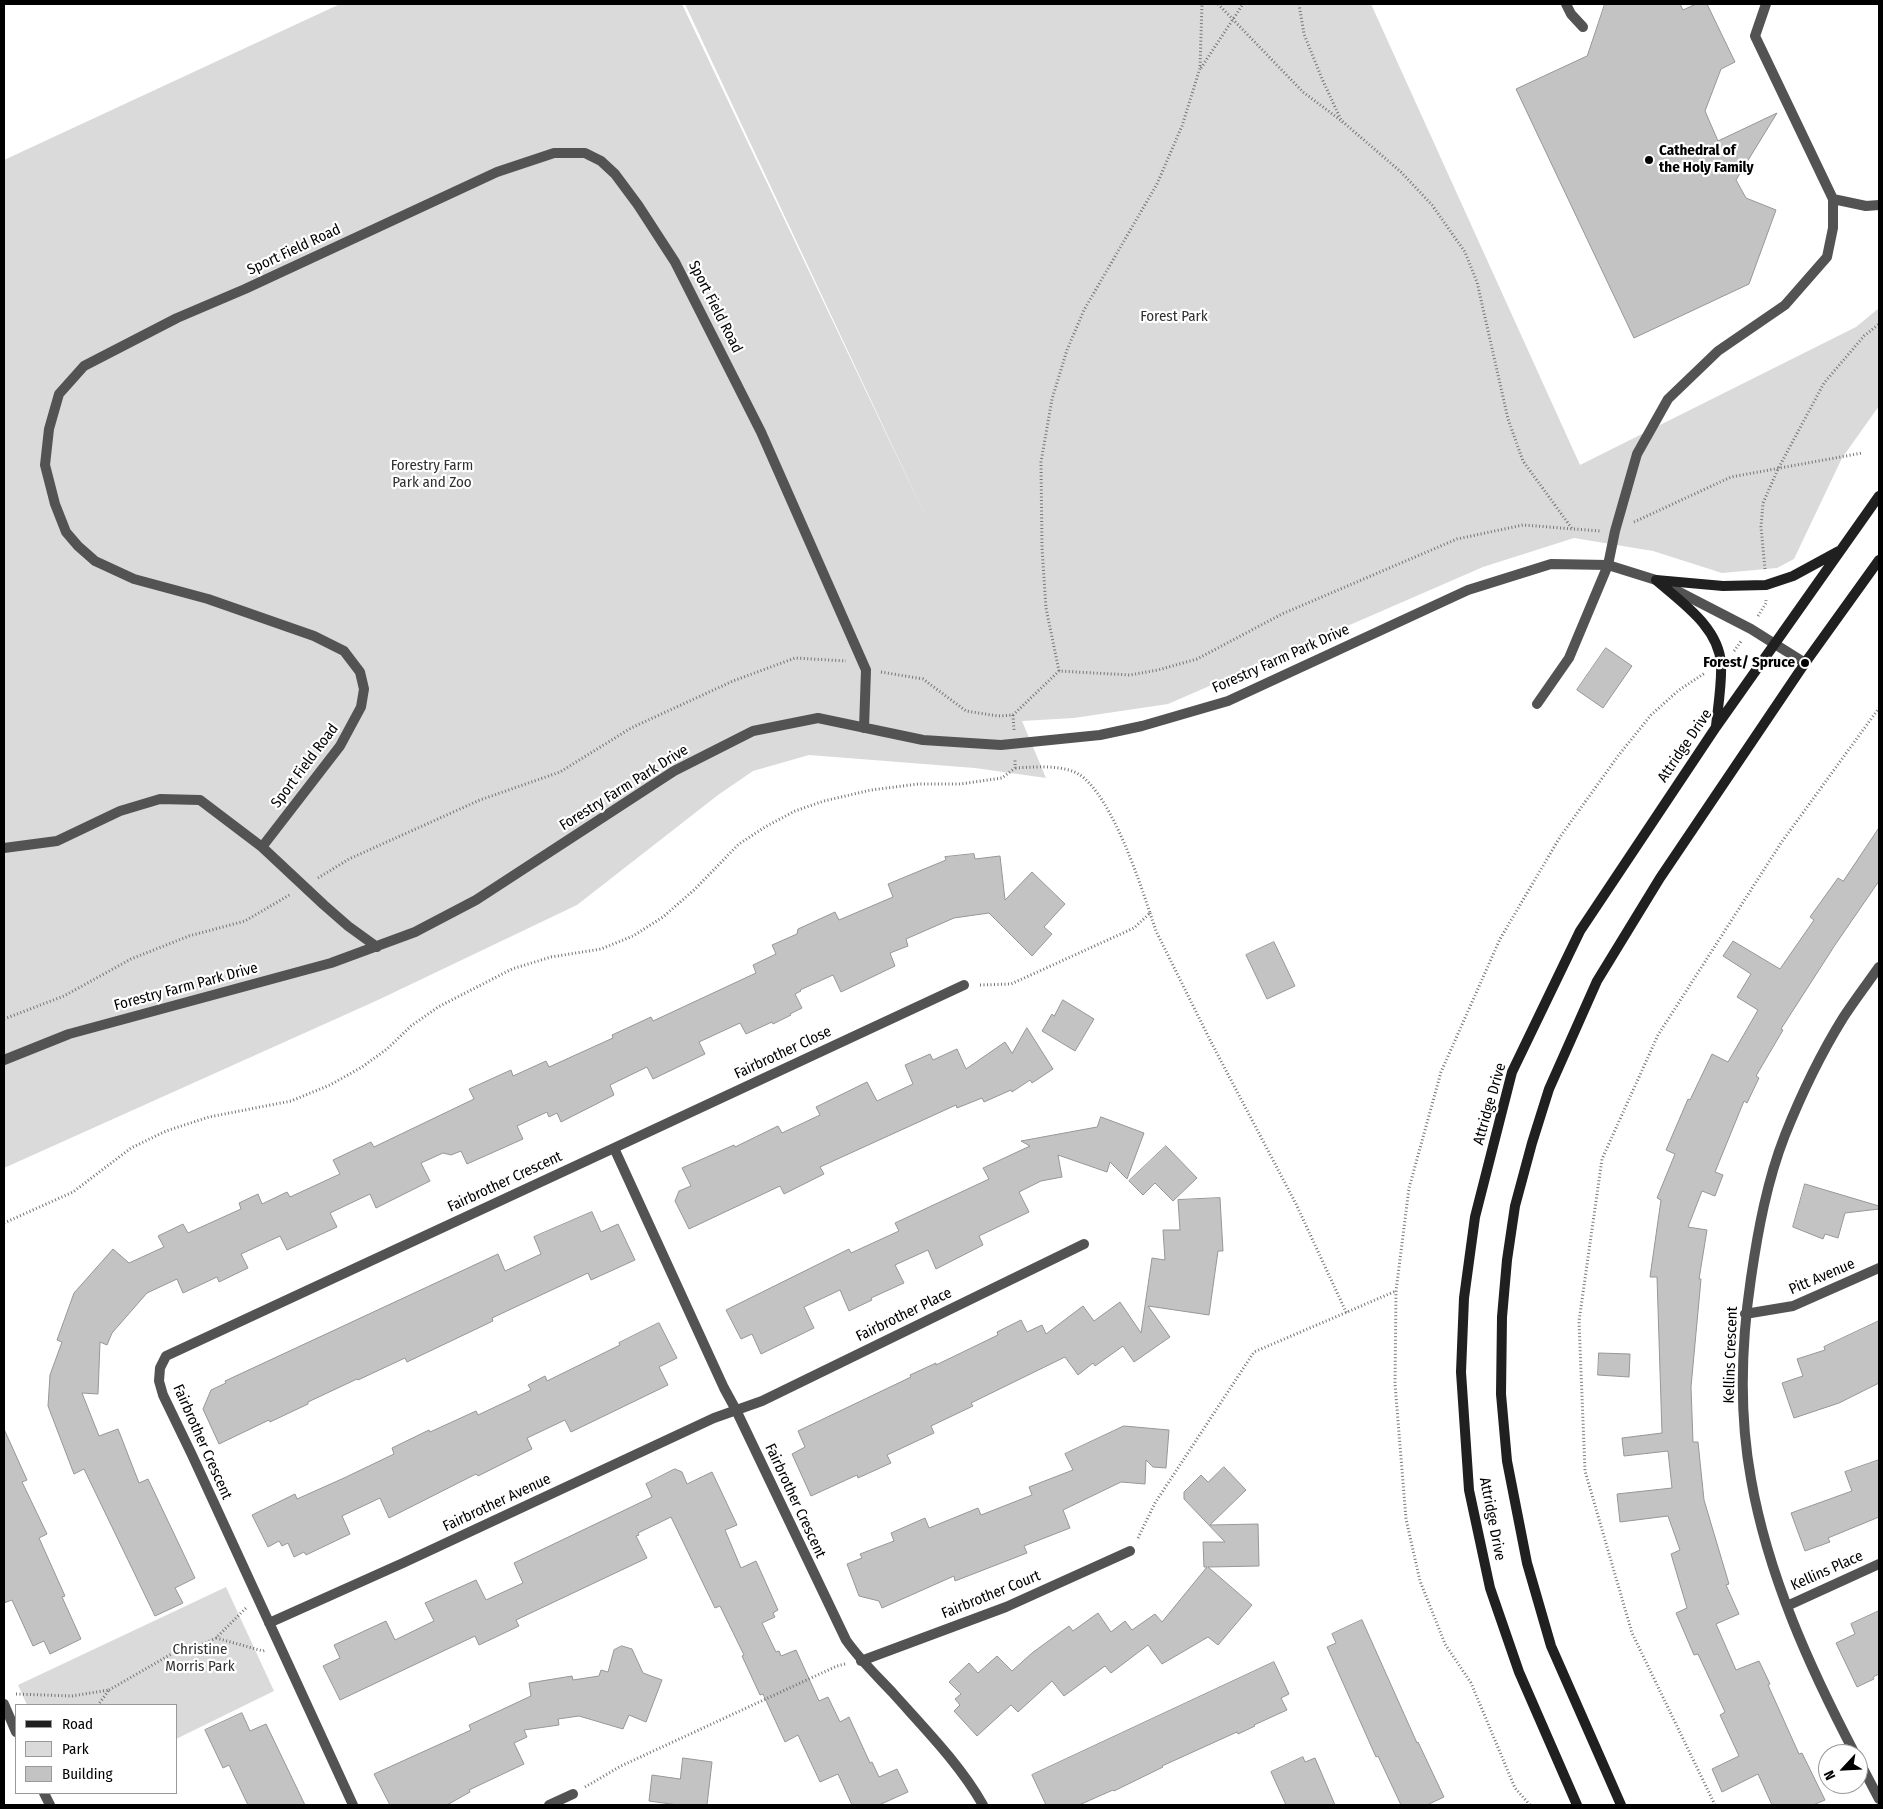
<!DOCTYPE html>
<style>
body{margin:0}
#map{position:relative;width:1883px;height:1809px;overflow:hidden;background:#fff;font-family:"Fira Sans Condensed",sans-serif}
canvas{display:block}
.frame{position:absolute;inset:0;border:5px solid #000;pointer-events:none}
.legend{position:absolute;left:15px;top:1704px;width:162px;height:90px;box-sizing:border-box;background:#fff;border:1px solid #999;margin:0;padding:6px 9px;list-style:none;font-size:15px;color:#000}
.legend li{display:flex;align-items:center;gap:10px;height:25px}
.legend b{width:25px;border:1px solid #999}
.north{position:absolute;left:1818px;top:1744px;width:50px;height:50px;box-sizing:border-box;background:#fff;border:1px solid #999;border-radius:50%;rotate:245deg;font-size:14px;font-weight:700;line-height:20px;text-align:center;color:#000}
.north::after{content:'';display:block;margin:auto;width:18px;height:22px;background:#000;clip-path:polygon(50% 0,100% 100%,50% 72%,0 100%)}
</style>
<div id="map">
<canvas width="1883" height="1809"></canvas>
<div class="frame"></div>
<ul class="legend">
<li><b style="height:6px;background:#202020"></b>Road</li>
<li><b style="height:14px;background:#dadada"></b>Park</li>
<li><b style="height:14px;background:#c3c3c3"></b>Building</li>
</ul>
<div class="north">N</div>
</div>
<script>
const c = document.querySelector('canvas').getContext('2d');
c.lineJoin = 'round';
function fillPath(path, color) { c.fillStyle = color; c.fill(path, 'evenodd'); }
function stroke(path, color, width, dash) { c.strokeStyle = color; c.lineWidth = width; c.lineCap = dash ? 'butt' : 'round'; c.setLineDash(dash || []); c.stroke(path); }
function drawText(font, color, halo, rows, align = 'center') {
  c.font = font + ' "Fira Sans Condensed",sans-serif'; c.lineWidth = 4.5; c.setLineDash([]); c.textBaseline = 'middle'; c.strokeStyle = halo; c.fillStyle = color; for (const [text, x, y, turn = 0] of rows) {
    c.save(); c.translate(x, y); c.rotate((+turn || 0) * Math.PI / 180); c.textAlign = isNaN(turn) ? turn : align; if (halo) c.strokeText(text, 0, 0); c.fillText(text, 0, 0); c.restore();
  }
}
fillPath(new Path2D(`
 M 340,4 L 682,4 L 931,528 L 685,4 L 1371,4 L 1580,465 L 1856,327 L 1879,308 L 1879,406 L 1842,458 L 1794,559 L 1777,568 L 1722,573 L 1653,551 L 1574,538 L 1483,567 L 1168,704 L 1074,718 L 1022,721 L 1046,778 L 975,768 L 809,755 L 753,771 L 718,795 L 577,905 L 378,1000 L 4,1168 L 4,160 Z
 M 226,1587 L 274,1691 L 176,1739 L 176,1705 L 27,1705 L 18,1685 Z`), '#dadada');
const building = new Path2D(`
 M 1605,4 L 1680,4 L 1683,10 L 1696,4 L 1707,4 L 1735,62 L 1721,69 L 1705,111 L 1718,141 L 1777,113 L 1736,180 L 1746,198 L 1776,210 L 1749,284 L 1634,338 L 1516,89 L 1587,56 Z
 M 1606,648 L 1632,666 L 1603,708 L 1577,690 Z
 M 1879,828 L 1879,881 L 1835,945 L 1781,1029 L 1783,1030 L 1756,1076 L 1759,1078 L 1747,1103 L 1744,1101 L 1715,1172 L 1723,1175 L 1715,1196 L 1702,1191 L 1688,1227 L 1707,1230 L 1699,1279 L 1701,1279 L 1691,1387 L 1693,1442 L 1698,1442 L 1704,1500 L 1729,1584 L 1726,1585 L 1739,1614 L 1716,1624 L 1736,1670 L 1759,1661 L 1770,1684 L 1768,1685 L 1799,1754 L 1802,1753 L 1825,1800 L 1813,1805 L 1772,1805 L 1758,1774 L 1722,1792 L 1712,1769 L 1739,1756 L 1720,1715 L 1725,1712 L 1698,1654 L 1694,1655 L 1676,1613 L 1687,1608 L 1671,1554 L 1680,1550 L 1668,1516 L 1620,1522 L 1617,1494 L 1672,1488 L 1668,1451 L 1624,1456 L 1622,1438 L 1662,1433 L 1657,1277 L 1650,1277 L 1661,1200 L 1657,1198 L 1675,1154 L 1666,1150 L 1688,1099 L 1690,1100 L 1712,1054 L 1728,1062 L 1758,1010 L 1737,997 L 1751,974 L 1723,956 L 1733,941 L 1780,969 L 1814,920 L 1810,917 L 1838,878 L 1843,881 Z
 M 974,854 L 975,859 L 1000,856 L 1005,900 L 1032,872 L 1065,904 L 1044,927 L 1052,934 L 1032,956 L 989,913 L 954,918 L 906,939 L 908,946 L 890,953 L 895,966 L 841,992 L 833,975 L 800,990 L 801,991 L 795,994 L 802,1008 L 790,1014 L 791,1015 L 773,1024 L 772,1022 L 746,1034 L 740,1023 L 699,1042 L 705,1054 L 653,1079 L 647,1067 L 610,1085 L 614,1095 L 561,1122 L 557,1113 L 549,1117 L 547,1112 L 517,1126 L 523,1139 L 467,1164 L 461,1151 L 451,1155 L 443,1153 L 421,1163 L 430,1181 L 376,1208 L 370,1194 L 330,1213 L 337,1227 L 287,1250 L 280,1236 L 241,1254 L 248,1268 L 219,1282 L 217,1277 L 183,1293 L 177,1279 L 147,1293 L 112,1333 L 107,1345 L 100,1342 L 98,1394 L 82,1393 L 99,1436 L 118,1429 L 139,1483 L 148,1479 L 195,1578 L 175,1588 L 183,1603 L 155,1616 L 84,1469 L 74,1474 L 48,1406 L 50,1375 L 62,1342 L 57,1340 L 74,1293 L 113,1249 L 129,1263 L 164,1247 L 158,1236 L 183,1224 L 188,1233 L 241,1209 L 239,1203 L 258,1194 L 262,1204 L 287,1192 L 290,1197 L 340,1174 L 333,1160 L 371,1142 L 374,1147 L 474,1099 L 469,1089 L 511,1070 L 513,1076 L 546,1061 L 549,1067 L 613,1038 L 612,1035 L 651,1017 L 653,1021 L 756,973 L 753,965 L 776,954 L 772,945 L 797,934 L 798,929 L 835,912 L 839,920 L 893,897 L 888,884 L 946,860 L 945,857 Z
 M 1274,942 L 1295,986 L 1267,999 L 1246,955 Z
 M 1063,1000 L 1094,1019 L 1075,1051 L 1042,1031 L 1052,1014 L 1054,1016 Z
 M 1027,1028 L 1053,1069 L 1032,1083 L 1030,1080 L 1012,1092 L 1011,1090 L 984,1102 L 982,1098 L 957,1108 L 956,1105 L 820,1167 L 824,1174 L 784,1194 L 780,1186 L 689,1229 L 675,1201 L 679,1191 L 691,1186 L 682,1168 L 734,1145 L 735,1147 L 778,1126 L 782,1133 L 820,1115 L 816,1107 L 867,1082 L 877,1101 L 913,1084 L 905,1065 L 930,1054 L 933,1060 L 957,1049 L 966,1069 L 1005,1042 L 1012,1053 Z
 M 1101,1117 L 1144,1133 L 1127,1179 L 1110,1162 L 1107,1172 L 1058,1155 L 1062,1177 L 1041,1181 L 1019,1192 L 1029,1212 L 979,1236 L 983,1245 L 936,1269 L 928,1250 L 895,1265 L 904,1283 L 871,1298 L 872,1300 L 849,1311 L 840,1290 L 804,1307 L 814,1328 L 761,1354 L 752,1334 L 741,1339 L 726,1310 L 849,1249 L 851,1253 L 899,1231 L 895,1223 L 989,1179 L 983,1168 L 1030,1146 L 1021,1141 L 1097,1127 Z
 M 1166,1146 L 1197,1178 L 1173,1201 L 1155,1183 L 1143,1195 L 1129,1181 Z
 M 1805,1184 L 1879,1206 L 1879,1209 L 1845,1213 L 1838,1238 L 1825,1234 L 1823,1239 L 1793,1227 Z
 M 1220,1198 L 1223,1251 L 1218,1251 L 1209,1315 L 1148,1306 L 1170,1337 L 1134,1362 L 1123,1346 L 1095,1366 L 1093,1363 L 1078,1375 L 1065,1357 L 971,1403 L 973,1406 L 931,1426 L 934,1433 L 887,1455 L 891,1463 L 858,1478 L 857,1475 L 811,1496 L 792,1454 L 805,1447 L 798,1431 L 911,1377 L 910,1375 L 936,1363 L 936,1365 L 998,1335 L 997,1332 L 1021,1320 L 1027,1332 L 1042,1325 L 1046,1334 L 1083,1306 L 1094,1321 L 1120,1302 L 1141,1333 L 1152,1258 L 1165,1260 L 1163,1230 L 1180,1230 L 1178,1200 Z
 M 592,1212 L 601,1232 L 618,1224 L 635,1260 L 591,1280 L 588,1273 L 492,1318 L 493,1321 L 407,1362 L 405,1358 L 358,1380 L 357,1379 L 308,1402 L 308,1404 L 270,1422 L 269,1420 L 219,1444 L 203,1409 L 211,1390 L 226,1383 L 225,1381 L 498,1254 L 505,1271 L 541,1254 L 534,1237 Z
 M 1879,1321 L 1879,1383 L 1839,1403 L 1794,1418 L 1782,1383 L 1803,1376 L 1797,1359 L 1825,1350 L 1824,1347 Z
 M 659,1323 L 677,1358 L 659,1367 L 668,1385 L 571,1432 L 565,1420 L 527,1438 L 532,1449 L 478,1476 L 476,1474 L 389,1518 L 380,1498 L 342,1516 L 350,1534 L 306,1555 L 304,1552 L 294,1557 L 288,1543 L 282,1546 L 279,1541 L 268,1547 L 252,1515 L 295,1494 L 297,1499 L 344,1478 L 394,1454 L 392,1448 L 429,1430 L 430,1432 L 476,1411 L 478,1415 L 531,1390 L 528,1385 L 545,1376 L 547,1381 L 620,1345 L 619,1343 Z
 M 1599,1353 L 1630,1354 L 1629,1377 L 1598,1375 Z
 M 1124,1426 L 1169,1430 L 1166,1468 L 1153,1467 L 1146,1460 L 1145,1484 L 1121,1482 L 1063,1510 L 1070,1528 L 1024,1546 L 1027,1553 L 955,1581 L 954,1576 L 882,1608 L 879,1601 L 859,1596 L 847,1564 L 862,1558 L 860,1554 L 894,1541 L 891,1533 L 925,1518 L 929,1528 L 978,1508 L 981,1515 L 1032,1495 L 1029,1487 L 1073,1470 L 1065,1454 Z
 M 4,1429 L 27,1480 L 22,1482 L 47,1534 L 39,1538 L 65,1596 L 62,1597 L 81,1639 L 50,1654 L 44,1641 L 33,1646 L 12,1600 L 4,1603 Z
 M 1879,1460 L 1879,1517 L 1828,1538 L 1830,1542 L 1805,1551 L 1791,1513 L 1852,1491 L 1845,1472 Z
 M 1224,1467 L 1246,1490 L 1210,1525 L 1258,1524 L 1259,1566 L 1208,1567 L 1252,1605 L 1218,1645 L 1208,1637 L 1162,1664 L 1148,1645 L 1111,1673 L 1105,1666 L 1064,1696 L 1052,1681 L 1018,1712 L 1011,1705 L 977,1736 L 954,1711 L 960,1705 L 955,1699 L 961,1694 L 949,1682 L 969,1663 L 978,1673 L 997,1656 L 1012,1671 L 1032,1653 L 1069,1626 L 1073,1631 L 1098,1613 L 1111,1632 L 1125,1621 L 1132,1630 L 1155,1614 L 1162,1622 L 1207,1567 L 1204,1567 L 1203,1542 L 1225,1542 L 1184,1499 L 1184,1492 L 1201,1475 L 1208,1482 Z
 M 675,1469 L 682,1472 L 687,1484 L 712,1472 L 737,1525 L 725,1530 L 741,1568 L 756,1561 L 778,1610 L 773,1613 L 775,1617 L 762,1623 L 776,1652 L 779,1651 L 781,1656 L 796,1650 L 819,1701 L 828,1697 L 840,1722 L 849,1717 L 870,1763 L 872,1762 L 879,1777 L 897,1769 L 908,1792 L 879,1805 L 852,1805 L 838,1774 L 820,1782 L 798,1735 L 785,1742 L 763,1694 L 760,1695 L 742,1656 L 744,1655 L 720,1606 L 715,1608 L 671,1517 L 638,1533 L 639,1535 L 636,1536 L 647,1558 L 516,1620 L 519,1626 L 479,1645 L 475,1636 L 340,1700 L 323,1666 L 340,1658 L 334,1645 L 386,1621 L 395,1640 L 434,1621 L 425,1603 L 476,1580 L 486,1600 L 523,1583 L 514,1563 L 652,1497 L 646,1484 Z
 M 1879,1611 L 1879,1674 L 1873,1677 L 1874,1679 L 1857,1687 L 1836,1643 L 1855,1634 L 1851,1624 Z
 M 1362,1620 L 1417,1743 L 1418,1742 L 1444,1797 L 1427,1805 L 1401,1805 L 1378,1756 L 1376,1757 L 1327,1647 L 1336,1643 L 1332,1634 Z
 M 622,1646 L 632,1649 L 643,1673 L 662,1680 L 646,1722 L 629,1715 L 623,1729 L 579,1716 L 558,1719 L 559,1725 L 524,1730 L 527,1737 L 514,1743 L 524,1764 L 469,1790 L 470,1792 L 447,1805 L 390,1805 L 374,1774 L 471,1730 L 469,1725 L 531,1696 L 529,1683 L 572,1676 L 573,1680 L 599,1676 L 601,1670 L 608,1672 L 614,1650 Z
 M 1274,1662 L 1289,1694 L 1281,1698 L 1287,1710 L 1254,1725 L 1255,1726 L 1238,1734 L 1237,1732 L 1162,1766 L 1163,1767 L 1114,1791 L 1113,1790 L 1079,1805 L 1046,1805 L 1032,1775 Z
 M 242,1713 L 250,1731 L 266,1724 L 305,1805 L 248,1805 L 229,1765 L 223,1768 L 205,1730 Z
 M 1303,1757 L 1305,1762 L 1315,1758 L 1335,1805 L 1286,1805 L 1271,1772 Z
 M 683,1758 L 712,1762 L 707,1805 L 678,1805 L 649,1801 L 652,1775 L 680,1779 Z`);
fillPath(building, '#c3c3c3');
stroke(building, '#979797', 1);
stroke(new Path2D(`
 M 1218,4 L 1303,92 L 1343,122 L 1401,172 L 1432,205 L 1465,252 L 1477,282 L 1508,419 L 1523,461 L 1573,530
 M 1299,4 L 1304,34 L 1323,81 L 1342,122
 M 1201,68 L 1243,4
 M 1634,522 L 1731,477 L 1862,453
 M 1765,569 L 1761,527 L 1763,503 L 1778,469 L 1824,383 L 1864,336 L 1879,324
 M 1758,616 L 1766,603 L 1766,600
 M 1734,651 L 1742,640
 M 1059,671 L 1046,608 L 1042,548 L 1041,462 L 1052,399 L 1067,350 L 1084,310 L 1157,184 L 1182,126 L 1200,68 L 1202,4
 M 881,672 L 923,679 L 966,711 L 998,716 L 1013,715 L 1059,671 L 1130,675 L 1158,670 L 1197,659 L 1282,614 L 1457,539 L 1523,525 L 1600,531
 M 1013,715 L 1014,730
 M 318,878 L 349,859 L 480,800 L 560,772 L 631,728 L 733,681 L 795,658 L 846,661
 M 1150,913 L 1156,931 L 1210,1040 L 1296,1204 L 1347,1314
 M 980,985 L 1011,984 L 1134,928 L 1150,913 C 1139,880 1107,782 1072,771 C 1054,765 1034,767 1015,768
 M 4,1019 L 64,996 L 131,959 L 189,936 L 245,921 L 291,894
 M 4,1223 L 73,1192 L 131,1148 L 166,1131 L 209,1117 L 291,1101 L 330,1085 L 362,1067 L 387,1049 L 411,1026 L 438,1007 L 512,969 L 551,957 L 601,949 L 633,936 L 663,917 L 694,890 L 739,844 L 765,827 L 795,811 L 824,801 L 871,790 L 918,784 L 960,784 L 1002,778 L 1015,768 L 1015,758
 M 1138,1538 L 1155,1503 L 1254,1352 L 1396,1291
 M 216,1638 L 263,1651 L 266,1650
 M 109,1690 L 175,1652 L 197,1647 L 216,1638 L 246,1608
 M 16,1694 L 72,1696 L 109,1690 L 98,1705
 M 585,1787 L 621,1766 L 837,1666 L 845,1664
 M 1530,1805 L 1515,1788 L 1471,1683 L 1445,1644 L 1420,1581 L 1406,1519 L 1395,1384 L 1396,1291 L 1409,1188 L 1441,1072 L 1500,939 L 1560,837 L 1618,756 L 1651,715 L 1679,690 L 1705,673
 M 1715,1805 L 1632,1633 L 1585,1471 L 1579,1321 L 1602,1159 L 1658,1035 L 1781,843 L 1879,708`), '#757575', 3, [1, 2.5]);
stroke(new Path2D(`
 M 1566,4 L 1571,14 L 1583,27
 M 1766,4 L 1755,36 L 1833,199 L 1866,206 L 1879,205
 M 1537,704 L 1569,658 L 1608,565 L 1615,531 L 1637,454 L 1668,399 L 1718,351 L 1785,305 L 1827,257 L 1833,228 L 1833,199`), '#535353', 10);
stroke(new Path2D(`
 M 262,847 L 340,746 L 361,707 L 364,689 L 360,672 L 344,651 L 314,636 L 208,599 L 134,579 L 95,561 L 78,546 L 66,532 L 55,504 L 45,465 L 49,429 L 59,394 L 84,366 L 177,318 L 245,289 L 497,172 L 554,153 L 585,153 L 601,161 L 615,174 L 638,205 L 675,262 L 761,432 L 866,670 L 864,728
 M 4,848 L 57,841 L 120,811 L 160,799 L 200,800 L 262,847 L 324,905 L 348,926 L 377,947
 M 4,1060 L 69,1034 L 331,963 L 415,932 L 476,900 L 674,771 L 753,731 L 818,718 L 923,740 L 1001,745 L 1100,735 L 1142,726 L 1228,701 L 1468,590 L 1551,564 L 1608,565 L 1656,580 L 1751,629 L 1805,663
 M 614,1148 L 964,985
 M 1745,1314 L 1793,1306 L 1879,1268
 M 1787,1606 L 1879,1564
 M 269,1623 L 403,1563 L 714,1418 L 762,1401 L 1084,1244
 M 861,1661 L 1006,1607 L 1130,1551
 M 4,1704 L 16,1732
 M 1855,1754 C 1810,1668 1768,1576 1751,1479 C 1739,1413 1741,1345 1751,1278 C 1758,1230 1767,1181 1785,1135 C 1801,1095 1820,1055 1843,1018 C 1854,1001 1867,984 1879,967
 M 1858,1759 L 1879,1799
 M 44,1793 L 50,1805
 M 353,1805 L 192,1455 L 163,1395 L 159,1381 L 160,1368 L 166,1356 L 614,1148 L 724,1388 L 736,1410 L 846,1640 C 860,1660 876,1675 892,1692 C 924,1728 959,1763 983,1805
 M 549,1805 L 573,1794`), '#535353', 10);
stroke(new Path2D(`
 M 1656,580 L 1723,586 L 1766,585 L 1793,576 L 1839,551
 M 1656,580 C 1681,602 1719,627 1721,664 C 1722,683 1718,707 1716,726
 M 1577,1805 L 1519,1672 L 1490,1588 L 1469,1490 L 1461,1372 L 1464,1298 L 1475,1217 L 1512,1072 L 1580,931 L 1716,727 L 1879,496
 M 1621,1805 L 1551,1646 L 1527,1563 L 1507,1461 L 1501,1394 L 1502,1317 L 1507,1260 L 1515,1206 L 1532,1143 L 1549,1089 L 1597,981 L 1660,878 L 1805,663 L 1879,560`), '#202020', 10);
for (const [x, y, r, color] of [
 [1649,160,5,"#000"],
 [1805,663,5,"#000"]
]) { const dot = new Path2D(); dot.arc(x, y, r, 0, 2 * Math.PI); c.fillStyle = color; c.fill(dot); stroke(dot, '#fff', 2); }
drawText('bold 15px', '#000', '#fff', [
 ["Cathedral of",1659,151],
 ["the Holy Family",1659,168],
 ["Forest/ Spruce",1795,663,"right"]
], 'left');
drawText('15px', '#000', '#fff', [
 ["Sport Field Road",294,250,-25],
 ["Sport Field Road",715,307,63],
 ["Forestry Farm Park Drive",1281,659,-24],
 ["Attridge Drive",1685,746,-56],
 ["Sport Field Road",305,766,-53],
 ["Forestry Farm Park Drive",624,788,-32],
 ["Forestry Farm Park Drive",186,987,-15],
 ["Fairbrother Close",783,1053,-25],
 ["Attridge Drive",1490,1104,-74],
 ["Fairbrother Crescent",505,1182,-25],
 ["Pitt Avenue",1822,1277,-23],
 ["Fairbrother Place",904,1315,-26],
 ["Kellins Crescent",1731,1355,-88],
 ["Fairbrother Crescent",202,1442,66],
 ["Fairbrother Crescent",795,1501,65],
 ["Fairbrother Avenue",497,1503,-25],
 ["Attridge Drive",1492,1519,79],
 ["Kellins Place",1827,1571,-24],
 ["Fairbrother Court",991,1595,-22]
]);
drawText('15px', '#313131', '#fff', [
 ["Forest Park",1174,317],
 ["Forestry Farm",432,466],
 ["Park and Zoo",432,483],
 ["Christine",200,1650],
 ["Morris Park",200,1667]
]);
</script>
